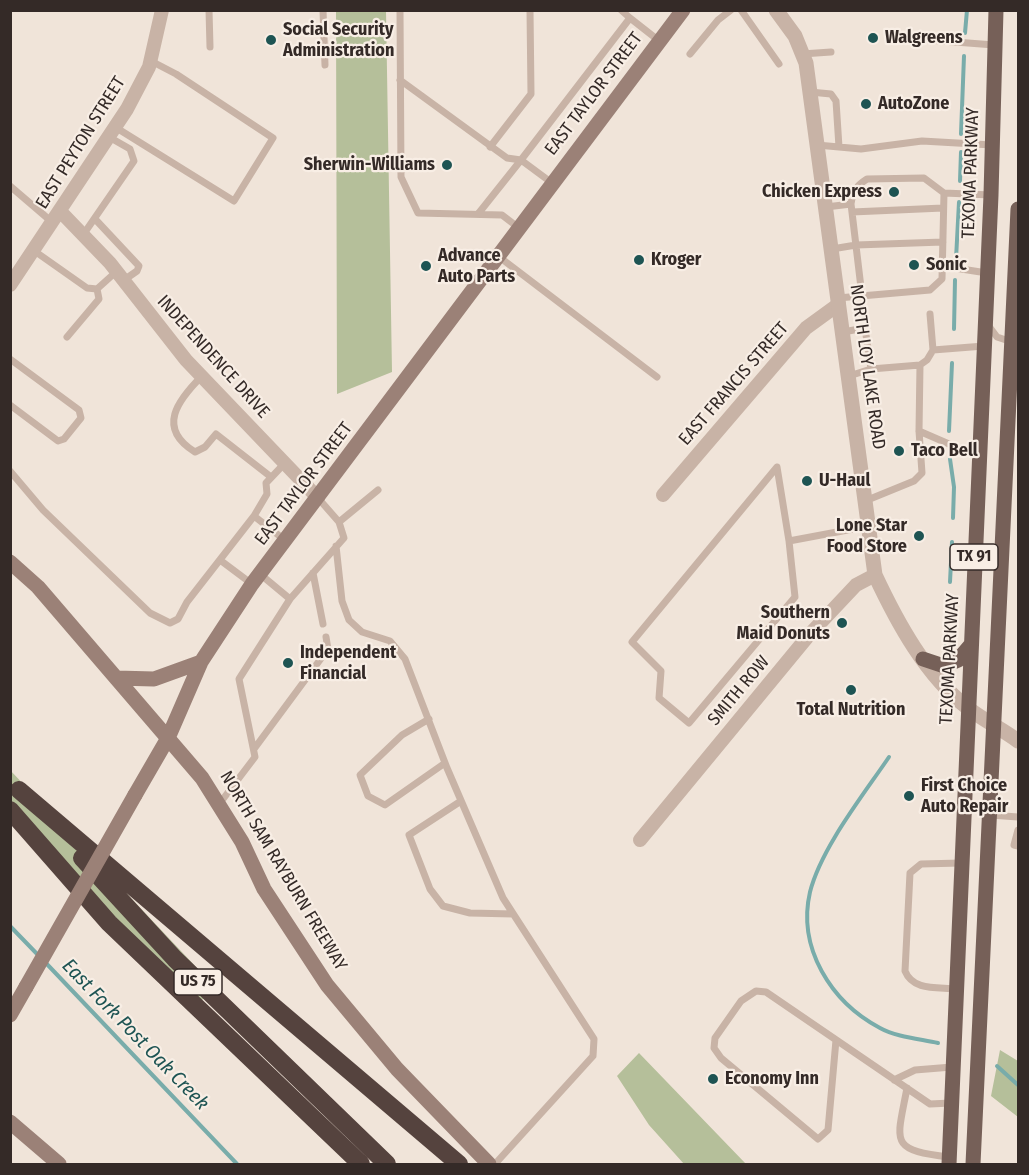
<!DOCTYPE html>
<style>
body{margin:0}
#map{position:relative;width:1029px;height:1175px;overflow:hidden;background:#f0e4d9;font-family:"Fira Sans Condensed",sans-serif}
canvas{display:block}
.frame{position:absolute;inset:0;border:12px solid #342a27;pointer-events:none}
</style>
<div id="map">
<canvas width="1029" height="1175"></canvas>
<div class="frame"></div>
</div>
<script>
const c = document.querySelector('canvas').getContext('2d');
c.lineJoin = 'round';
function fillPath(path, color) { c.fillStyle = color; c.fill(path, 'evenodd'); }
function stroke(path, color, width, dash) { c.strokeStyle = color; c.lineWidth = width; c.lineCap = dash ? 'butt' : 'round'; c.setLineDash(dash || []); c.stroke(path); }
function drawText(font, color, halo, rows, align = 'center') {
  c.font = font + ' "Fira Sans Condensed",sans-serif'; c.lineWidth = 4.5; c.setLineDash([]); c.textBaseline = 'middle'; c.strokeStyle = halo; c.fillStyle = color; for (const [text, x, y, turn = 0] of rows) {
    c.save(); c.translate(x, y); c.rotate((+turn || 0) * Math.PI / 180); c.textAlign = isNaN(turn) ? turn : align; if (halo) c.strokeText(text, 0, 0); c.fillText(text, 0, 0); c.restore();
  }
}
fillPath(new Path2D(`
 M 336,11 L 386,11 L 392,372 L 337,394 Z
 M 10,770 L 215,987 L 192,1010 L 11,820 Z
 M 1000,1050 L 1018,1061 L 1018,1117 L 991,1096 Z
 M 639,1053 L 746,1164 L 684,1164 L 649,1125 L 617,1076 Z`), '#b5bf9a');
stroke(new Path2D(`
 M 965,33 L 967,10
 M 961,134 L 964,56
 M 960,181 L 961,152
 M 956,259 L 959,202
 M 954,329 L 955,280
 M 949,431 L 952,363
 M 950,459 L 954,487 L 953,518
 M 950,582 L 952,542
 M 946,655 L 948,610
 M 889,757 C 864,794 821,848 810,892 C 797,948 831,1002 880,1028 C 896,1037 920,1039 938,1043
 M 10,926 L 39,956
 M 44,961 L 237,1164
 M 997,1066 L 1018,1085`), '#79acaa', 4);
stroke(new Path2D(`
 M 209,10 L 210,47
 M 323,10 L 325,65
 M 400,10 L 401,177 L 418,213 L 502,215 L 519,228
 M 621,10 L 630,18
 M 741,10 L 779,64
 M 929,40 L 994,45
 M 690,54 L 718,20 L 731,10
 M 802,54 L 831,52
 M 400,80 L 507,158 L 521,160
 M 810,92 L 831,94 L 836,101 L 839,147
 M 115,127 L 234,201 L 273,138 L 176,74 L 151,61
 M 817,145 L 861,149 L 922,141 L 992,145
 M 490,147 L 531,94 L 530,10
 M 552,183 L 521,160 L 630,18 L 658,40
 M 10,186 L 52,222
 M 826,207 L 851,204
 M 852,212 L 943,208
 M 478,214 L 521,160
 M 95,219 L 139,266 L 137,271 L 124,280
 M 83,235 L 134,161 L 130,149 L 109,137
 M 832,249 L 856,245 L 943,242
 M 33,250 L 87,288 L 97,289 L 117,271
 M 498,256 L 657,377
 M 942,266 L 987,273
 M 862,296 L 851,204 C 853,191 856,186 867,179 L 924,178 L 944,193 L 991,195
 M 838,298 L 930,290 L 942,279 L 944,193
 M 930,314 L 933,350
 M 988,325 L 997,337 L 1012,342
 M 843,332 L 865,328 L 871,369
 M 67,337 L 99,299 L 97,289
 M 10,359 L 79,410 L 81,418 L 64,439 L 58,441 L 10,405
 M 202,376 C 178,400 156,428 195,452 L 205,447 L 216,434 L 271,477
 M 849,376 L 871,369 L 920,365 L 927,360 L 933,350 L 984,346
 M 919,431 L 979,457
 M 10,471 L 43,510 L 150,613 L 170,623 L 178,619 L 187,602 L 254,516 L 267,494 L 266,483 L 285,463
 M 865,501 L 914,481 L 922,473 L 919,431 L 920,365
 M 254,516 L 286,541
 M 339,522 L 378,490
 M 789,541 L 777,467 L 632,642 L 661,671 L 659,698 L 689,723 L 795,597 L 789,541 L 869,526
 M 336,546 L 342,601 L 349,620 L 362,632 L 390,641 L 405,659 L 447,768 L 503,898 L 594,1039 L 593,1056 L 495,1164
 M 220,560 L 252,584
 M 313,573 L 323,624
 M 290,599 L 344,538 L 339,522 L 318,498
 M 429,719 L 402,735 L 360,775 L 368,796 L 385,805 L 445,763
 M 254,749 L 328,649 L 326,637
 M 461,801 L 409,835 L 430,889 L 443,906 L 470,913 L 513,914
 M 220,803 L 255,757 L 239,679 L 290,599 L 260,574
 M 990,815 L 1018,817
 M 1018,830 L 1014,845 L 1018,846
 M 956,989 C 937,987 913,991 905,971 L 910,873 L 921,864 L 961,863
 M 836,1040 L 828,1130 L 818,1139 L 721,1058 L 714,1048 L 715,1038 L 741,1001 L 756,991 L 766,992 L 930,1104 L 951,1103
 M 894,1080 L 915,1070 L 952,1067
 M 907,1088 C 897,1142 888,1150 949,1157`), '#c8b3a6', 7);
stroke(new Path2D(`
 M 60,211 L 110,263 L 186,360 L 318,498
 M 10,285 L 127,109 L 149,67 L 162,10
 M 663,495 L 806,328 L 839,304
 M 640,840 L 809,635 L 856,585 L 875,575`), '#c8b3a6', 14);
stroke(new Path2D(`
 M 776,10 L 795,36 L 806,63 L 875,575 C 897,622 926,676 968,708 C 983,720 1002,729 1018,741`), '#c8b3a6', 15);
stroke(new Path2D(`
 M 10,562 L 38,587 L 202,778 L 242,842 L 264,889 L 327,985 L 397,1069 L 489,1164
 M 116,678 L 154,679 L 201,662
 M 135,795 L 168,738 L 201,662 L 252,584 L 683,10
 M 10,1015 L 26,987
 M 10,1122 L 59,1164`), '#9b8177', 15);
stroke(new Path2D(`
 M 923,659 L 944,666 L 958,660 L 970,646
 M 949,1164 L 991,195 L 996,10
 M 973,1164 L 1018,209`), '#766058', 15);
stroke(new Path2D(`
 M 19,790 L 459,1164
 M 10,810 L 109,923 L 361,1164
 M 82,858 L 175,959 L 387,1164`), '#55433e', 18);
stroke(new Path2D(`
 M 26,987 L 135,795`), '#9b8177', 15);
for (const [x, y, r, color] of [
 [873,38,6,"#1e5453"],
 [271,40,6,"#1e5453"],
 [866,104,6,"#1e5453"],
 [447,165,6,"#1e5453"],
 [894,192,6,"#1e5453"],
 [639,260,6,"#1e5453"],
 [914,265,6,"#1e5453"],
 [426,266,6,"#1e5453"],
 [899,451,6,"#1e5453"],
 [807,481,6,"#1e5453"],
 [919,536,6,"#1e5453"],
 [842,623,6,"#1e5453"],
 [288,663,6,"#1e5453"],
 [851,690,6,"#1e5453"],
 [909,796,6,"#1e5453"],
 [713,1079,6,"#1e5453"]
]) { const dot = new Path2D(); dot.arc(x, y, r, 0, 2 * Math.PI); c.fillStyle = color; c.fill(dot); stroke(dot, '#f8eee5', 2); }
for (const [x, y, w] of [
 [974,557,48],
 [198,982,48]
]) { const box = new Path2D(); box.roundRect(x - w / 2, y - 13, w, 26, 4.5); c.fillStyle = '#f8eee5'; c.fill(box); stroke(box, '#342a27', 1.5); }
drawText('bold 16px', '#342a27', null, [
 ["TX 91",974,557],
 ["US 75",198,982]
]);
drawText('bold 18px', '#342a27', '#f8eee5', [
 ["Social Security",283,30],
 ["Administration",283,51],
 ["Walgreens",885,38],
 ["AutoZone",878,104],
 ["Sherwin-Williams",435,165,"right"],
 ["Chicken Express",882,192,"right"],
 ["Advance",438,256],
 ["Auto Parts",438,277],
 ["Kroger",651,260],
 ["Sonic",926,265],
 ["Taco Bell",911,451],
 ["U-Haul",819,481],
 ["Lone Star",907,526,"right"],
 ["Food Store",907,547,"right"],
 ["Southern",830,613,"right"],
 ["Maid Donuts",830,634,"right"],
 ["Independent",300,653],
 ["Financial",300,674],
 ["Total Nutrition",851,710,"center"],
 ["First Choice",921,786],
 ["Auto Repair",921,807],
 ["Economy Inn",725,1079]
], 'left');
drawText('18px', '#342a27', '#f8eee5', [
 ["EAST TAYLOR STREET",594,94,-53],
 ["EAST PEYTON STREET",81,143,-58],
 ["TEXOMA PARKWAY",971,173,-88],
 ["INDEPENDENCE DRIVE",213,357,48],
 ["NORTH LOY LAKE ROAD",867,367,82],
 ["EAST FRANCIS STREET",734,384,-49],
 ["EAST TAYLOR STREET",304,484,-53],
 ["TEXOMA PARKWAY",950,659,-87],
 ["SMITH ROW",739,691,-50],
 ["NORTH SAM RAYBURN FREEWAY",283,871,59]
]);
drawText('italic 20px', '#1e5453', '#f8eee5', [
 ["East Fork Post Oak Creek",135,1035,46]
]);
</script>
